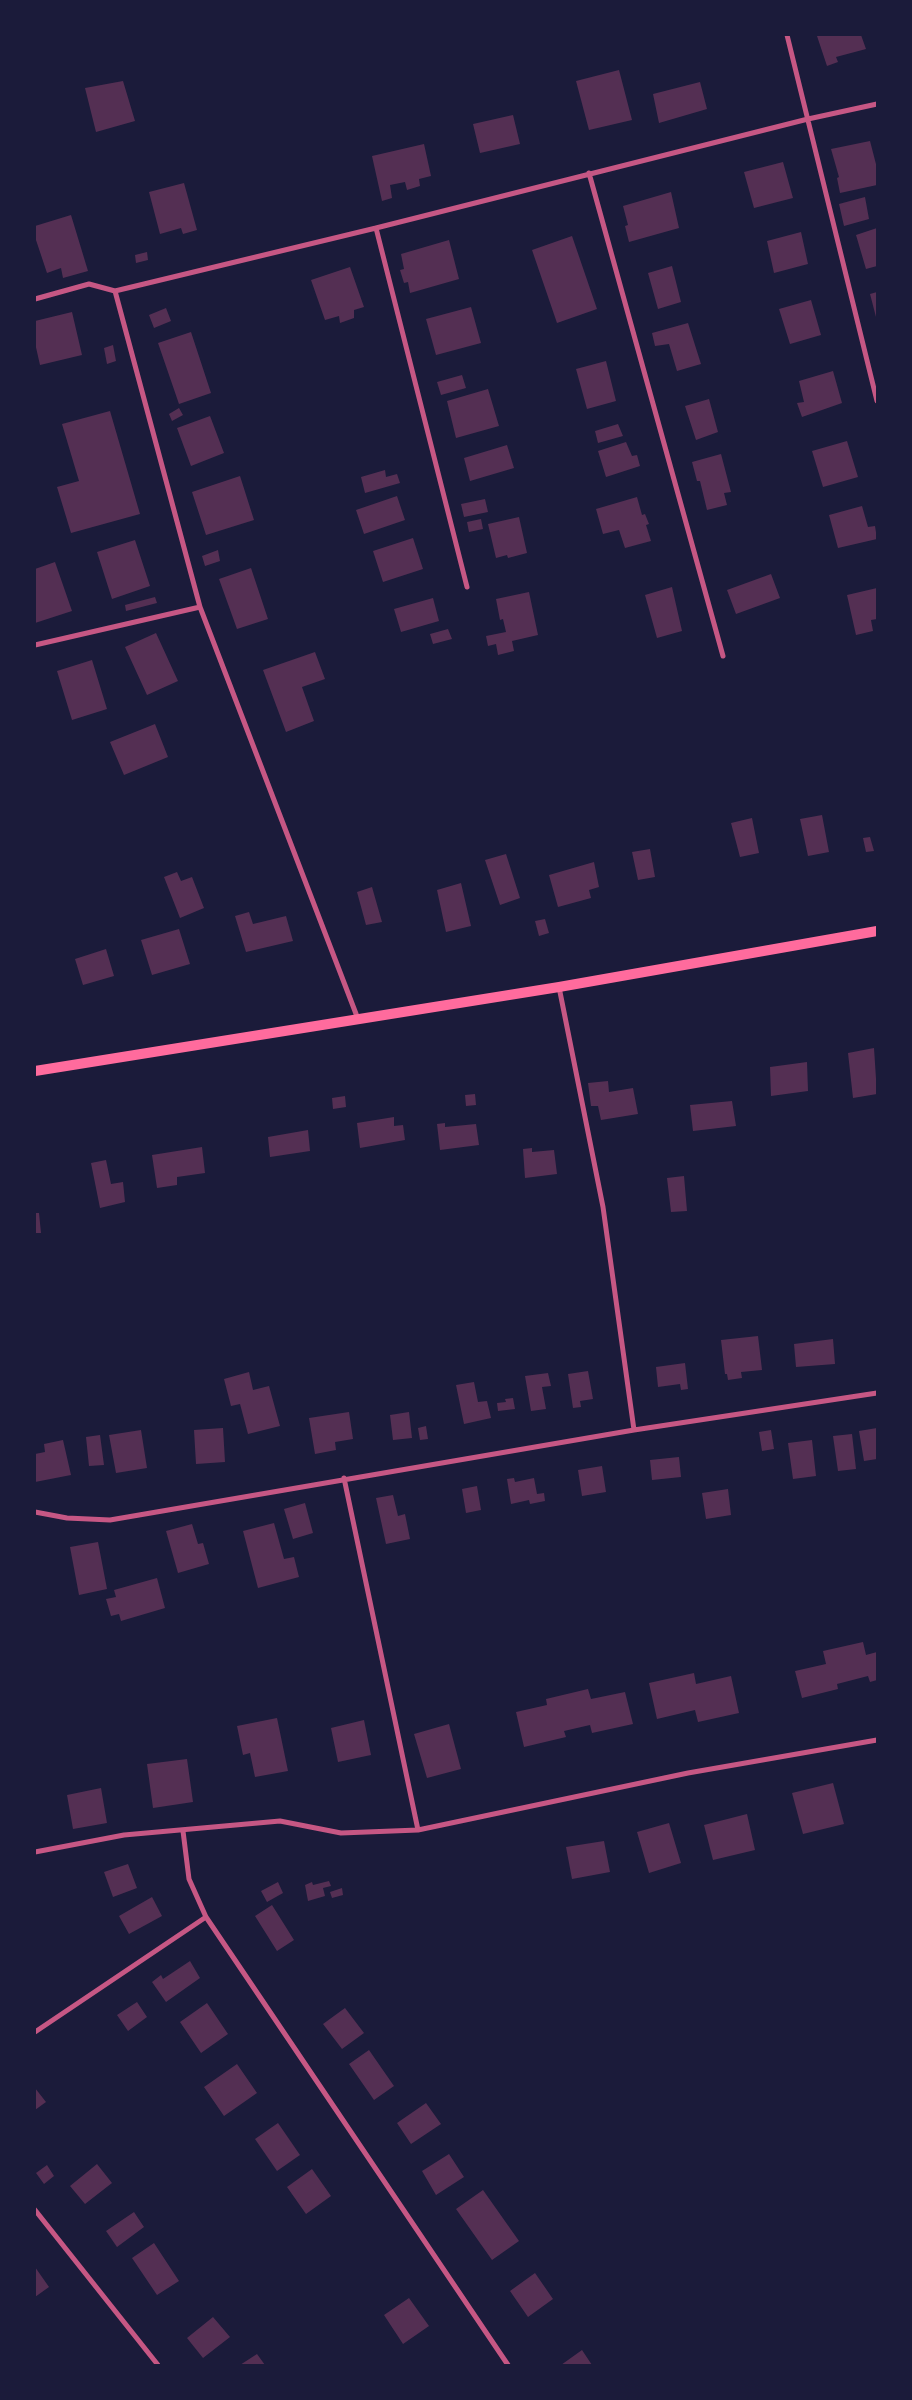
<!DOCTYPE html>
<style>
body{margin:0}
#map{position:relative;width:912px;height:2400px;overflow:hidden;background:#1b1b3a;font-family:"DejaVu Sans",sans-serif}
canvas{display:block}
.frame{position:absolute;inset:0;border:36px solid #1b1b3a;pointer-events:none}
</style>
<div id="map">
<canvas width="912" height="2400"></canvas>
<div class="frame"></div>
</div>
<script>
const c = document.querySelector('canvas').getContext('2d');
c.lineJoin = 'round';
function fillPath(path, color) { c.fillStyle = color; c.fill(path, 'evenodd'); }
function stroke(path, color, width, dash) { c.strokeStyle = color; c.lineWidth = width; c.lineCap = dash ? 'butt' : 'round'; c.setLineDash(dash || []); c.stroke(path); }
fillPath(new Path2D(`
 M 861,35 L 866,49 L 836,57 L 838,62 L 827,66 L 817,36 Z
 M 619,70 L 632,120 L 589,130 L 576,81 Z
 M 123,81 L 135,121 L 96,132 L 85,88 Z
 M 700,82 L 707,109 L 659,123 L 653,94 Z
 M 513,115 L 520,144 L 480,153 L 473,124 Z
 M 870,141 L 877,168 L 877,185 L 840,193 L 837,178 L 839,177 L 831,149 Z
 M 424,144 L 431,176 L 419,179 L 420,186 L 407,190 L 405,182 L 390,185 L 392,198 L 382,201 L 372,156 Z
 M 783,162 L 793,198 L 754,208 L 744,172 Z
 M 184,183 L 197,230 L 183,234 L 181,228 L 160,234 L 149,192 Z
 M 671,192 L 679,228 L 629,242 L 625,226 L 628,225 L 623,206 Z
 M 865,197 L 869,219 L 844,226 L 839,204 Z
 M 71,215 L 88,271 L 63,278 L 61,268 L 47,273 L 35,237 L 35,226 Z
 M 877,228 L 877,266 L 866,269 L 856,235 Z
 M 801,232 L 808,264 L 774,273 L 767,241 Z
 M 572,236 L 597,309 L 557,323 L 532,250 Z
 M 449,240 L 459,279 L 410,293 L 408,282 L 404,283 L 400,270 L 404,269 L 401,254 Z
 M 147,252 L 148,260 L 136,263 L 135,255 Z
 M 672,266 L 681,302 L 658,309 L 648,273 Z
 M 350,267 L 364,307 L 354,310 L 354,318 L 340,323 L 339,316 L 325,320 L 311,280 Z
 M 877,292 L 877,316 L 876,317 L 870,294 Z
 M 811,300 L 821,335 L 790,344 L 779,309 Z
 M 471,307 L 481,343 L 436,355 L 426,319 Z
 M 166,308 L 171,321 L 154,328 L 149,315 Z
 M 72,312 L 82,355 L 40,365 L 35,343 L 35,321 Z
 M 688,323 L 701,364 L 677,371 L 669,344 L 655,346 L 652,333 Z
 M 191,332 L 211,393 L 179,404 L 158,343 Z
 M 113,345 L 116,361 L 107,364 L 104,348 Z
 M 606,361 L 616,401 L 587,409 L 576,369 Z
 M 833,371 L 842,403 L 802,417 L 797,403 L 804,402 L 799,381 Z
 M 462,375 L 466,388 L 441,395 L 437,382 Z
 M 488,389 L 499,426 L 456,438 L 447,401 Z
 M 709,399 L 718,432 L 696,440 L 685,406 Z
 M 179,408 L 183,415 L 172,421 L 169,414 Z
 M 110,411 L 140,514 L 71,533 L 57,487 L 79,481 L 62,424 Z
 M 210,416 L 224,453 L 191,466 L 177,428 Z
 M 618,424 L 623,436 L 598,443 L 595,431 Z
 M 847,441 L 858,477 L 823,487 L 812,451 Z
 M 626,442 L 632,456 L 637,455 L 640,466 L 606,477 L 598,451 Z
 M 507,445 L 514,468 L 470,481 L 464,458 Z
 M 721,454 L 731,492 L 724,493 L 727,505 L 707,510 L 700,481 L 697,481 L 692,462 Z
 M 385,470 L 386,477 L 397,474 L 400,483 L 365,493 L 361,477 Z
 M 240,476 L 254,520 L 206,535 L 192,492 Z
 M 397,496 L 405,520 L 364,534 L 356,510 Z
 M 637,497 L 642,515 L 645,514 L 649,524 L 646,525 L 651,541 L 625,548 L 619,530 L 603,534 L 596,509 Z
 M 485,499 L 488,512 L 464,517 L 461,504 Z
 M 862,506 L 868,527 L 875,526 L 877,539 L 838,548 L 829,515 Z
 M 519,517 L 527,553 L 508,558 L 507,555 L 496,558 L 488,524 Z
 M 481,519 L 483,529 L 469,532 L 467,522 Z
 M 413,538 L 423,569 L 383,582 L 373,551 Z
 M 135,540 L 150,586 L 112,599 L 97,552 Z
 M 218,550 L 220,561 L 205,566 L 202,556 Z
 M 55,562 L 72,611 L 35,623 L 35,569 Z
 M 251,568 L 268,619 L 237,629 L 219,579 Z
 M 771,574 L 780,598 L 736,614 L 727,590 Z
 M 672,587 L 682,631 L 657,638 L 645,595 Z
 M 877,588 L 877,619 L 871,620 L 873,631 L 856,635 L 847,595 Z
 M 529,592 L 538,635 L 512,641 L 514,651 L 498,655 L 496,644 L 488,646 L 486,636 L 506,632 L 503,619 L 500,620 L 496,599 Z
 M 155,597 L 157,603 L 126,611 L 125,605 Z
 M 433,598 L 439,621 L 401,632 L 394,609 Z
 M 448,629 L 452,639 L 433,644 L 430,634 Z
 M 156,633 L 178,681 L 147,695 L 125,647 Z
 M 315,652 L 325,679 L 302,687 L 314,721 L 286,732 L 263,670 Z
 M 92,660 L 107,709 L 72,720 L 57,671 Z
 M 155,724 L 168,757 L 124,775 L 110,742 Z
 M 822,815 L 829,852 L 808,856 L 800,819 Z
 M 752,818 L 759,853 L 740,857 L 731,823 Z
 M 870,837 L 874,851 L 866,852 L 863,838 Z
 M 650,849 L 655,877 L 638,880 L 632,852 Z
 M 506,854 L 520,898 L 500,905 L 485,860 Z
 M 594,862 L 599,887 L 589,890 L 591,898 L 558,907 L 549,875 Z
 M 177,872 L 181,881 L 192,877 L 204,908 L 180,918 L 164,877 Z
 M 461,883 L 471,926 L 446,932 L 437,890 Z
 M 372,887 L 382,922 L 366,925 L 357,892 Z
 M 249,912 L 253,924 L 286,916 L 293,941 L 246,952 L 235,916 Z
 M 545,919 L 549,933 L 539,936 L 535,921 Z
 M 179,929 L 190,964 L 152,975 L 141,940 Z
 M 106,949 L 114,976 L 83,985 L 75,959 Z
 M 874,1048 L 877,1094 L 853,1098 L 848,1053 Z
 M 807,1062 L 808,1091 L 771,1096 L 770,1067 Z
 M 608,1081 L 609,1092 L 633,1088 L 638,1114 L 601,1120 L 598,1106 L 591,1106 L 588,1083 Z
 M 475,1094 L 476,1105 L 466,1106 L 465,1095 Z
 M 345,1096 L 346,1107 L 333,1109 L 332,1098 Z
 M 732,1101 L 736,1126 L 693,1131 L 690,1105 Z
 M 394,1117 L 394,1126 L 403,1125 L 405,1140 L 360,1148 L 357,1123 Z
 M 445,1123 L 445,1127 L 476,1124 L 479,1145 L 440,1150 L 437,1124 Z
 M 308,1130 L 310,1151 L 270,1157 L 268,1137 Z
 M 202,1147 L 205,1173 L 177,1177 L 177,1185 L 157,1188 L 152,1155 Z
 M 532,1148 L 532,1152 L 554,1150 L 557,1174 L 525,1178 L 523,1149 Z
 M 106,1160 L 111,1184 L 123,1182 L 125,1202 L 100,1208 L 91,1163 Z
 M 684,1176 L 687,1211 L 671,1212 L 667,1178 Z
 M 35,1213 L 39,1213 L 41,1233 L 35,1233 Z
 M 758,1336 L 762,1370 L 741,1372 L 742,1378 L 728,1380 L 727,1374 L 725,1374 L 721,1340 Z
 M 833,1339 L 835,1364 L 796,1367 L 794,1344 Z
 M 685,1363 L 688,1389 L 681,1390 L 680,1384 L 658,1387 L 656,1367 Z
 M 588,1371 L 593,1399 L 580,1401 L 581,1407 L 573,1408 L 568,1374 Z
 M 249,1372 L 253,1390 L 269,1386 L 280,1426 L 248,1434 L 240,1404 L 231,1406 L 224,1379 Z
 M 548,1373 L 551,1386 L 542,1387 L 546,1409 L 531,1411 L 525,1376 Z
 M 474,1382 L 478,1402 L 487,1401 L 491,1418 L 464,1424 L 456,1385 Z
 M 513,1398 L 515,1409 L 498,1411 L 497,1403 L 506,1402 L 505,1399 Z
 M 349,1412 L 353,1439 L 335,1442 L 336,1450 L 315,1454 L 309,1418 Z
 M 409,1412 L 412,1438 L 393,1440 L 390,1415 Z
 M 426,1426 L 428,1439 L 420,1440 L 418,1428 Z
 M 223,1428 L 225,1462 L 196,1464 L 194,1430 Z
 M 877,1428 L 877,1459 L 864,1461 L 859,1431 Z
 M 141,1430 L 147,1468 L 116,1473 L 109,1435 Z
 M 771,1430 L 774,1449 L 762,1451 L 759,1432 Z
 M 852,1434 L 856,1469 L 838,1471 L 833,1436 Z
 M 100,1435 L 104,1465 L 89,1466 L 86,1437 Z
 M 63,1440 L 71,1475 L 35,1482 L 35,1454 L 45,1452 L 44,1444 Z
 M 812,1440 L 816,1476 L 793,1479 L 788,1443 Z
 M 679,1457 L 681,1477 L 652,1480 L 650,1460 Z
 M 602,1466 L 606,1492 L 582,1496 L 578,1470 Z
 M 514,1478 L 515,1482 L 534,1478 L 537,1494 L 544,1493 L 545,1501 L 530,1504 L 529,1500 L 511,1504 L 507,1479 Z
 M 477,1486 L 481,1510 L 466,1513 L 462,1489 Z
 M 728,1489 L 731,1515 L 706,1519 L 702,1493 Z
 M 393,1495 L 398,1516 L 405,1514 L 410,1539 L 386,1544 L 376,1498 Z
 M 305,1503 L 313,1533 L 293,1539 L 284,1509 Z
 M 274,1523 L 284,1559 L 294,1557 L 299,1577 L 258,1588 L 243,1531 Z
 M 192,1524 L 198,1544 L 203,1543 L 209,1564 L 178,1573 L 166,1531 Z
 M 98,1542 L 107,1589 L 79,1595 L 70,1547 Z
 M 157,1578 L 165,1608 L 121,1621 L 119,1614 L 111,1616 L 106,1599 L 116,1597 L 114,1590 Z
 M 863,1642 L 866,1655 L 877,1652 L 877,1680 L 870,1682 L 868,1676 L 837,1684 L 838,1689 L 802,1698 L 795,1671 L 826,1664 L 823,1651 Z
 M 694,1673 L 696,1684 L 731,1676 L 739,1713 L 698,1722 L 695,1710 L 657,1719 L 649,1683 Z
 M 588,1689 L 591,1699 L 625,1692 L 633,1724 L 592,1733 L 590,1725 L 564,1731 L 566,1737 L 524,1747 L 516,1712 L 547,1705 L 546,1699 Z
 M 277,1718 L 288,1771 L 255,1777 L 250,1753 L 243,1755 L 237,1726 Z
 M 364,1720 L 371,1755 L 338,1762 L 331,1728 Z
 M 449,1724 L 461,1769 L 427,1778 L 414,1734 Z
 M 187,1759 L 193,1802 L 153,1808 L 147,1764 Z
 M 833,1783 L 844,1824 L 803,1834 L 792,1793 Z
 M 101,1788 L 107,1823 L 73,1829 L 67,1795 Z
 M 747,1814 L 755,1850 L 713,1860 L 704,1825 Z
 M 669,1823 L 681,1863 L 649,1873 L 637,1832 Z
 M 604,1841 L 610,1872 L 572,1879 L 566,1847 Z
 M 128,1864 L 137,1888 L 113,1897 L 104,1872 Z
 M 329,1881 L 331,1886 L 323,1888 L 325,1896 L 308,1901 L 305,1885 L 312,1882 L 313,1885 Z
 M 278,1882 L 283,1893 L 267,1902 L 261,1891 Z
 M 342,1888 L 343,1895 L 332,1898 L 330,1892 Z
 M 152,1897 L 162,1916 L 129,1934 L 119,1916 Z
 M 272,1905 L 294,1940 L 277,1951 L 255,1916 Z
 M 190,1961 L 200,1978 L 166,2002 L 152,1982 L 161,1975 L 163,1979 Z
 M 137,2002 L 147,2017 L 128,2031 L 117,2015 Z
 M 207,2003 L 228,2034 L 201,2053 L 180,2022 Z
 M 345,2008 L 364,2033 L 342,2049 L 323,2024 Z
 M 369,2050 L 394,2086 L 374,2100 L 349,2064 Z
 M 237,2064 L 257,2093 L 224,2116 L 204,2087 Z
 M 35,2088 L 46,2102 L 35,2110 Z
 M 426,2103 L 441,2124 L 411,2144 L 397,2123 Z
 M 278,2123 L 300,2155 L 277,2171 L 255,2139 Z
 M 449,2154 L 464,2177 L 436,2195 L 422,2171 Z
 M 97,2164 L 112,2183 L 85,2204 L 70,2186 Z
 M 47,2165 L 54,2176 L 44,2184 L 36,2173 Z
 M 312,2169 L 331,2196 L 306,2214 L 287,2187 Z
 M 483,2190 L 519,2241 L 492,2260 L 456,2209 Z
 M 134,2212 L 144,2227 L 117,2247 L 106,2231 Z
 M 154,2243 L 179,2281 L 157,2295 L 132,2258 Z
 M 35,2267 L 49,2287 L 35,2297 Z
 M 535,2273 L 553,2299 L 528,2317 L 510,2291 Z
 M 409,2298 L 429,2326 L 403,2344 L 384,2315 Z
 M 213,2317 L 230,2337 L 203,2358 L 187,2338 Z
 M 582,2350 L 592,2365 L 561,2365 Z
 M 257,2354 L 265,2365 L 240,2365 Z`), '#542f53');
stroke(new Path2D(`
 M 787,35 L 877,401
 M 589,173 L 723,656
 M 376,228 L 467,587
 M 115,291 L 376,228 L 808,119 L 877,104
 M 35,299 L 89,284 L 115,291 L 200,607 L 358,1019
 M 35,645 L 200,607
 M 559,987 L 603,1207 L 634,1430
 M 344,1478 L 418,1830
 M 35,1512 L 67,1518 L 110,1520 L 634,1430 L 877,1393
 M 183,1831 L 189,1879 L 206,1917 L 508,2365
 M 35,1852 L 124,1835 L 280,1821 L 341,1833 L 418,1830 L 688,1773 L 877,1740
 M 35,2032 L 206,1917
 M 35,2210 L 158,2365`), '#c65784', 5);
stroke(new Path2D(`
 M 35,1071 L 559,987 L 877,931`), '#ff6b9d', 10);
</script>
